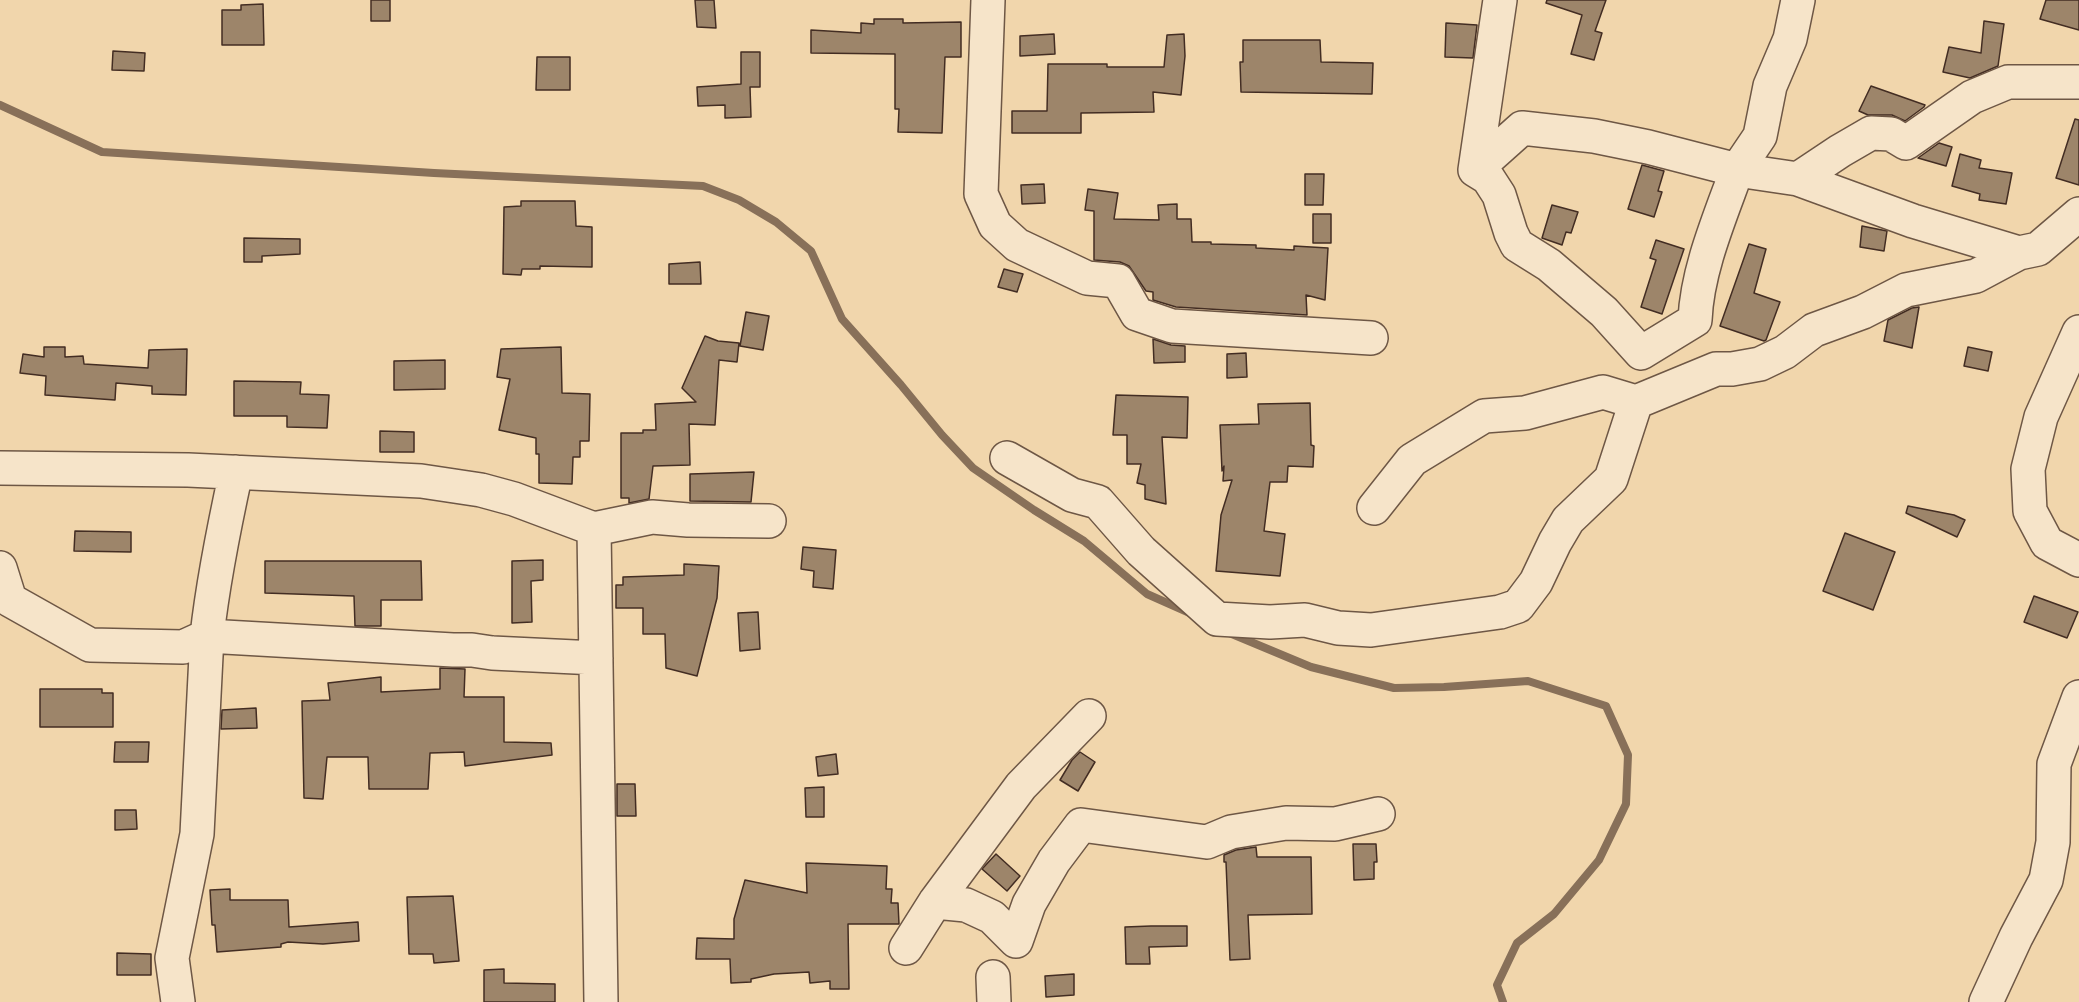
<!DOCTYPE html>
<style>
body{margin:0}
canvas{display:block;background:#f1d6ac}
</style>
<canvas width="2079" height="1002"></canvas>
<script>
const c = document.querySelector('canvas').getContext('2d');
c.lineJoin = 'round';
function stroke(path, color, width, dash) { c.strokeStyle = color; c.lineWidth = width; c.lineCap = dash ? 'butt' : 'round'; c.setLineDash(dash || []); c.stroke(path); }
function fillPath(path, color) { c.fillStyle = color; c.fill(path, 'evenodd'); }
stroke(new Path2D(`
 M 0,105 L 102,152 L 434,173 L 703,186 L 739,200 L 776,222 L 811,251 L 842,319 L 901,385 L 942,435 L 973,468 L 1034,510 L 1084,541 L 1147,594 L 1192,614
 M 1227,632 L 1311,667 L 1394,688 L 1444,687 L 1528,681 L 1606,706 L 1628,755 L 1626,804 L 1599,860 L 1554,914 L 1517,943 L 1497,985 L 1503,1002`), '#887059', 8);
const building = new Path2D(`
 M 371,0 L 390,0 L 390,21 L 371,21 Z
 M 695,0 L 714,0 L 716,28 L 697,27 Z
 M 1547,0 L 1606,0 L 1595,31 L 1602,33 L 1594,60 L 1571,54 L 1582,15 L 1546,3 Z
 M 2046,0 L 2079,0 L 2079,30 L 2040,19 Z
 M 263,4 L 264,45 L 222,45 L 222,10 L 241,10 L 241,5 Z
 M 874,19 L 903,19 L 903,23 L 961,22 L 961,57 L 945,57 L 942,133 L 898,132 L 899,109 L 895,109 L 895,54 L 811,53 L 811,30 L 861,33 L 861,23 L 874,24 Z
 M 1984,21 L 2004,24 L 1998,66 L 1970,78 L 1943,72 L 1949,47 L 1981,53 Z
 M 1446,23 L 1477,25 L 1473,58 L 1445,57 Z
 M 1054,34 L 1055,54 L 1020,56 L 1020,36 Z
 M 1184,34 L 1185,56 L 1181,95 L 1153,92 L 1154,112 L 1081,113 L 1081,133 L 1012,133 L 1012,111 L 1047,111 L 1048,64 L 1107,64 L 1107,67 L 1164,67 L 1167,35 Z
 M 1243,40 L 1320,40 L 1321,62 L 1373,63 L 1372,94 L 1241,92 L 1240,62 L 1243,62 Z
 M 113,51 L 145,53 L 144,71 L 112,70 Z
 M 741,52 L 760,52 L 760,87 L 750,87 L 751,117 L 725,118 L 725,105 L 698,106 L 697,87 L 741,84 Z
 M 537,57 L 570,57 L 570,90 L 536,90 Z
 M 1871,86 L 1925,105 L 1924,107 L 1905,121 L 1892,115 L 1868,115 L 1859,111 Z
 M 2075,119 L 2079,120 L 2079,185 L 2056,178 Z
 M 1939,143 L 1952,147 L 1946,166 L 1918,158 Z
 M 1960,154 L 1981,160 L 1979,168 L 2012,173 L 2006,204 L 1979,200 L 1980,194 L 1952,186 Z
 M 1642,165 L 1664,171 L 1658,191 L 1662,192 L 1654,217 L 1628,209 Z
 M 1305,174 L 1324,174 L 1323,205 L 1305,205 Z
 M 1044,184 L 1045,203 L 1022,204 L 1021,185 Z
 M 1088,189 L 1118,193 L 1114,219 L 1159,220 L 1158,205 L 1177,204 L 1177,219 L 1191,219 L 1192,242 L 1211,242 L 1211,244 L 1256,245 L 1256,248 L 1294,250 L 1294,246 L 1328,248 L 1325,300 L 1306,295 L 1307,315 L 1176,307 L 1153,300 L 1153,292 L 1146,291 L 1129,266 L 1120,262 L 1094,260 L 1094,211 L 1085,210 Z
 M 521,201 L 575,201 L 576,226 L 592,227 L 592,267 L 540,266 L 540,269 L 522,269 L 521,275 L 503,274 L 504,207 L 521,206 Z
 M 1552,205 L 1578,212 L 1571,233 L 1566,232 L 1562,245 L 1542,238 Z
 M 1313,214 L 1331,214 L 1331,243 L 1313,243 Z
 M 1862,226 L 1887,231 L 1884,251 L 1860,247 Z
 M 244,238 L 300,239 L 300,254 L 262,256 L 262,262 L 244,262 Z
 M 1656,240 L 1684,249 L 1662,314 L 1641,307 L 1656,260 L 1650,258 Z
 M 1749,244 L 1766,249 L 1754,293 L 1780,302 L 1766,340 L 1764,341 L 1720,326 Z
 M 700,262 L 701,284 L 669,284 L 669,264 Z
 M 1004,269 L 1023,274 L 1017,292 L 998,287 Z
 M 1919,307 L 1912,348 L 1884,341 L 1888,320 L 1912,308 Z
 M 746,312 L 769,316 L 763,350 L 740,346 Z
 M 705,336 L 718,341 L 739,343 L 737,362 L 719,360 L 715,425 L 689,424 L 690,465 L 653,466 L 649,499 L 629,503 L 629,498 L 621,498 L 621,433 L 643,433 L 643,430 L 656,430 L 655,404 L 696,402 L 682,388 Z
 M 1153,339 L 1171,345 L 1185,346 L 1185,362 L 1154,363 Z
 M 44,347 L 65,347 L 65,357 L 83,356 L 84,364 L 148,368 L 149,350 L 187,349 L 186,395 L 152,394 L 152,386 L 116,383 L 115,400 L 45,395 L 46,376 L 20,373 L 23,354 L 44,357 Z
 M 561,347 L 562,393 L 590,394 L 589,441 L 580,441 L 580,457 L 573,457 L 572,484 L 539,483 L 539,454 L 536,454 L 536,438 L 499,430 L 510,379 L 497,377 L 501,349 Z
 M 1968,347 L 1992,352 L 1988,371 L 1964,366 Z
 M 1246,353 L 1247,377 L 1227,378 L 1227,354 Z
 M 445,360 L 445,389 L 394,390 L 394,361 Z
 M 234,381 L 301,382 L 300,394 L 329,395 L 327,428 L 287,427 L 287,416 L 234,416 Z
 M 1116,395 L 1188,397 L 1187,438 L 1162,437 L 1166,504 L 1145,499 L 1145,485 L 1137,483 L 1141,464 L 1127,464 L 1127,435 L 1113,435 Z
 M 1310,403 L 1311,445 L 1314,446 L 1313,467 L 1288,466 L 1287,482 L 1270,482 L 1264,531 L 1285,534 L 1280,576 L 1216,571 L 1221,515 L 1232,480 L 1223,481 L 1224,466 L 1222,471 L 1220,425 L 1259,424 L 1258,404 Z
 M 380,431 L 414,432 L 414,452 L 380,452 Z
 M 754,472 L 751,502 L 690,501 L 690,474 Z
 M 1908,506 L 1954,515 L 1965,520 L 1957,537 L 1906,513 Z
 M 75,531 L 131,532 L 131,552 L 74,551 Z
 M 1845,533 L 1895,552 L 1873,610 L 1823,591 Z
 M 803,547 L 836,550 L 833,589 L 813,587 L 814,571 L 801,569 Z
 M 543,560 L 543,580 L 531,581 L 532,622 L 512,623 L 512,561 Z
 M 265,561 L 421,561 L 422,600 L 381,600 L 381,626 L 355,626 L 354,596 L 265,593 Z
 M 684,564 L 719,566 L 717,598 L 697,676 L 666,668 L 665,634 L 643,634 L 643,608 L 616,608 L 616,585 L 623,585 L 623,577 L 684,575 Z
 M 2034,596 L 2078,612 L 2067,638 L 2024,622 Z
 M 758,612 L 760,649 L 740,651 L 738,613 Z
 M 440,668 L 465,669 L 464,697 L 504,697 L 504,742 L 551,743 L 552,755 L 465,766 L 464,752 L 430,753 L 428,789 L 369,789 L 368,757 L 327,757 L 323,799 L 304,798 L 302,701 L 330,700 L 328,683 L 381,677 L 381,692 L 440,689 Z
 M 40,689 L 102,689 L 102,693 L 113,693 L 113,727 L 40,727 Z
 M 256,708 L 257,728 L 221,729 L 222,710 Z
 M 115,742 L 149,742 L 148,762 L 114,762 Z
 M 1080,752 L 1095,762 L 1078,791 L 1060,780 L 1072,760 Z
 M 836,754 L 838,774 L 818,776 L 816,757 Z
 M 617,784 L 635,784 L 636,816 L 617,816 Z
 M 824,787 L 824,817 L 806,817 L 805,788 Z
 M 115,810 L 136,810 L 137,829 L 115,830 Z
 M 1353,844 L 1376,844 L 1377,862 L 1374,862 L 1374,879 L 1354,880 Z
 M 1256,847 L 1257,857 L 1311,857 L 1312,914 L 1248,915 L 1250,959 L 1230,960 L 1226,862 L 1224,862 L 1224,855 L 1236,850 Z
 M 996,854 L 1020,876 L 1007,891 L 982,869 Z
 M 806,863 L 887,866 L 886,889 L 892,889 L 891,903 L 898,903 L 899,924 L 848,924 L 849,989 L 830,989 L 830,981 L 810,983 L 809,972 L 774,974 L 751,979 L 751,982 L 731,983 L 730,959 L 696,959 L 697,938 L 734,939 L 734,919 L 745,880 L 807,893 Z
 M 230,889 L 230,900 L 288,900 L 289,927 L 358,922 L 359,941 L 323,944 L 288,942 L 281,944 L 281,947 L 217,952 L 215,925 L 212,925 L 210,890 Z
 M 453,896 L 459,961 L 434,963 L 433,954 L 409,954 L 407,897 Z
 M 1151,926 L 1187,926 L 1187,946 L 1149,947 L 1150,964 L 1126,964 L 1125,927 Z
 M 117,953 L 151,954 L 151,975 L 117,975 Z
 M 504,969 L 504,983 L 555,984 L 555,1002 L 484,1002 L 484,970 Z
 M 1074,974 L 1074,995 L 1046,997 L 1045,976 Z`);
fillPath(building, '#9d856a');
stroke(building, '#432d23', 1.5);
const minor = new Path2D(`
 M 988,0 L 981,194 L 995,225 L 1017,245 L 1087,278 L 1118,281 L 1137,314 L 1172,326 L 1371,338
 M 1500,0 L 1475,170 L 1488,178 L 1499,195 L 1511,233 L 1517,245 L 1549,265 L 1604,312 L 1641,353 L 1695,320 C 1697,270 1720,217 1737,170 L 1798,179 L 1913,221 L 2019,253
 M 1475,170 L 1522,128 L 1594,136 L 1648,147 L 1737,170 L 1760,136 L 1770,86 L 1790,39 L 1798,0
 M 1798,179 L 1840,151 L 1871,133 L 1891,134 L 1906,143 L 1972,97 L 2008,82 L 2079,82
 M 2079,332 L 2041,417 L 2028,469 L 2030,511 L 2047,543 L 2079,560
 M 1007,458 L 1072,495 L 1098,502 L 1141,551 L 1217,619 L 1270,622 L 1305,620 L 1338,628 L 1371,630 L 1500,612 L 1518,606 L 1536,582 L 1555,542 L 1568,520 L 1611,479 L 1636,402 L 1716,369 L 1732,369 L 1760,364 L 1785,352 L 1814,330 L 1863,312 L 1906,290 L 1976,276 L 2019,253 L 2038,249 L 2079,214
 M 0,468 L 188,470 L 421,481 L 481,490 L 514,499 L 594,529 L 652,517 L 688,520 L 769,521
 M 1374,508 L 1412,460 L 1484,416 L 1525,413 L 1603,392 L 1636,402
 M 594,529 L 601,1002
 M 0,568 L 10,600 L 90,645 L 183,647 L 207,636 L 453,650 L 472,650 L 492,653 L 596,658
 M 935,902 L 966,905 L 992,917 L 1016,941 L 1029,904 L 1054,861 L 1081,825 L 1207,842 L 1231,832 L 1286,823 L 1335,824 L 1378,814
 M 906,948 L 935,902 L 1021,786 L 1089,716
 M 993,977 L 994,1002
 M 178,1002 L 172,958 L 197,834 L 207,636 C 213,581 224,527 236,472
 M 1986,1002 L 2016,937 L 2046,880 L 2053,842 L 2054,764 L 2079,697`);
stroke(minor, '#6e5745', 36);
stroke(minor, '#f6e4c9', 33);
</script>
